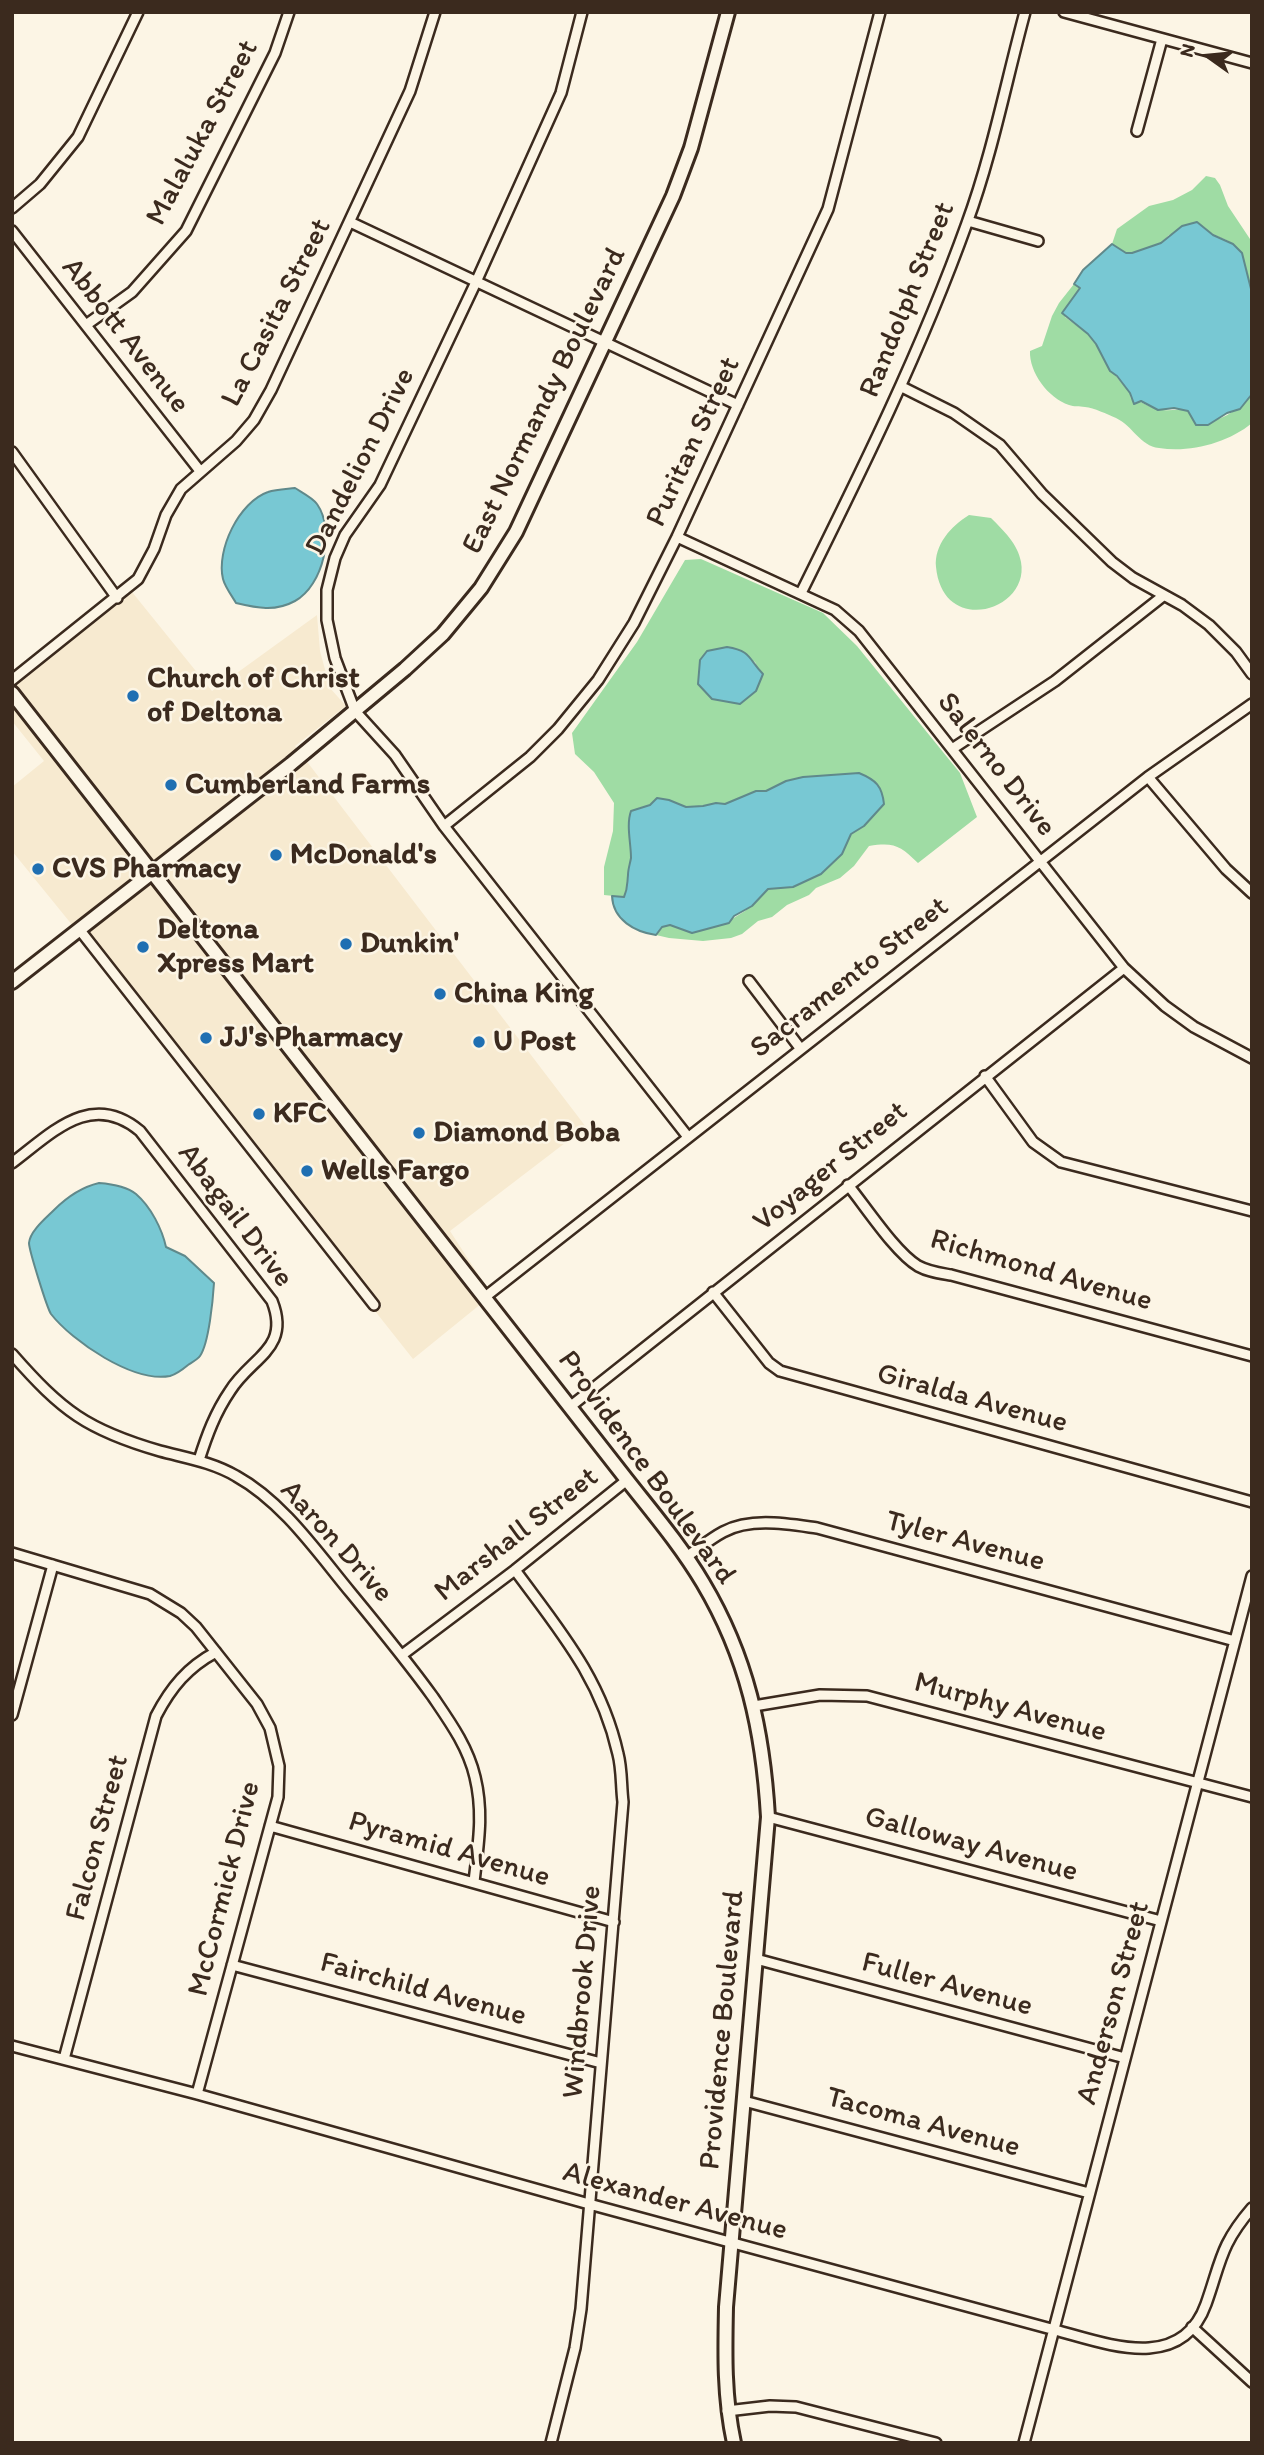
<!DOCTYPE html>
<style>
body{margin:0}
#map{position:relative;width:1264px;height:2455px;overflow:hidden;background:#fcf5e5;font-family:Itim,sans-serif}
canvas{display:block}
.frame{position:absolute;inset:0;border:14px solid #3b2a1e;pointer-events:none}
.north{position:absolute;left:1173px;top:21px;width:70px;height:70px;-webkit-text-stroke:5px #fcf5e5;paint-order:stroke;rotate:285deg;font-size:19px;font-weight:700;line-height:28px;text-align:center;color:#3b2a1e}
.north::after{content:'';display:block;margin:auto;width:24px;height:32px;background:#3b2a1e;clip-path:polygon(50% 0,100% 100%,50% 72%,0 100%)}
</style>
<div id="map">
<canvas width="1264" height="2455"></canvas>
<div class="frame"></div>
<div class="north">N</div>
</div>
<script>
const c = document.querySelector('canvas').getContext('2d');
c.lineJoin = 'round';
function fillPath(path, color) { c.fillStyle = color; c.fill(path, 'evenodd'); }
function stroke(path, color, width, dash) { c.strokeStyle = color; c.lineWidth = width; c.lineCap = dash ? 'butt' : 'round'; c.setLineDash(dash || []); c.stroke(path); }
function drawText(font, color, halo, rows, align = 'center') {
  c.font = font + ' Itim,sans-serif'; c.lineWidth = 5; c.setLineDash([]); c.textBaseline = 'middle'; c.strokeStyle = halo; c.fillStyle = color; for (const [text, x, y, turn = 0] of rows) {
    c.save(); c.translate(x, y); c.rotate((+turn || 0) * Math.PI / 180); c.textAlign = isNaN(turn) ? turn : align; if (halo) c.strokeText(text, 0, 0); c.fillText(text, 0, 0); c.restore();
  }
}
fillPath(new Path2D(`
 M 132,592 L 212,691 L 317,615 L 320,651 L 330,688 L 346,706 L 295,746 L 298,750 L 287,760 L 152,864 L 13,686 Z
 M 12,702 L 143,870 L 73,926 L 12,851 L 12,787 L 44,761 L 12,721 Z
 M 305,759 L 586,1127 L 450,1231 L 487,1288 L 486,1289 L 158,873 Z
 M 150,879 L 482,1303 L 413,1359 L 375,1311 L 382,1306 L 87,930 Z`), '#f7ead0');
fillPath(new Path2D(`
 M 1206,176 L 1215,178 L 1220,185 L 1228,206 L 1252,242 L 1252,293 C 1247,275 1246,249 1226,240 C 1217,236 1210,234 1203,226 L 1169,235 L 1161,243 L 1132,253 L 1126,253 L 1112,244 L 1117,229 L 1149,206 L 1173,200 L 1192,190 Z
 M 1074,284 L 1080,287 L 1065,317 L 1088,334 L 1096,344 L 1106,364 L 1130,393 L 1131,399 C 1142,401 1148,407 1158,409 C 1169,412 1177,408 1188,411 L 1196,425 C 1222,420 1234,414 1252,394 L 1252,423 C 1228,443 1190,453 1159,448 C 1140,446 1133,426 1116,418 C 1107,414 1094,408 1085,407 C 1079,406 1074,407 1069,405 C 1048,398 1029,372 1030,351 L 1042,346 L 1052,316 L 1059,303 Z
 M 969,515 L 991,518 C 1003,530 1018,544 1021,562 C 1030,611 943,637 936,567 C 934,545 951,526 969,515 Z
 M 701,559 L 823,613 L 857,646 L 960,773 L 977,817 L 918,863 C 900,846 895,842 869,846 L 854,866 L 840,878 L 816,888 L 809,895 L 787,905 L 772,917 L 758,921 L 742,934 L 731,938 L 703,941 L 669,938 L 656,935 L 662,927 L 670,925 L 683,930 L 699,931 L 707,927 L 724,924 L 745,911 L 768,889 L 794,887 L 821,874 L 842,854 L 846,841 L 851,834 L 869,820 L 859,773 L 803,777 L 766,791 L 756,791 L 725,804 L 716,803 L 703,806 L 686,807 L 657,798 L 650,805 L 639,808 L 629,827 C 633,843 631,884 624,897 L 604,895 L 604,867 L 613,831 L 614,803 L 594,772 L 575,754 L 572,733 L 637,642 L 685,560 ZM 727,647 L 755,662 L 758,669 L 740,704 L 716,700 L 707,651 Z`), '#9fdca4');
const water = new Path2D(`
 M 1197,222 L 1213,235 L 1233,244 L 1242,253 L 1252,293 L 1252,394 L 1240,409 L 1227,413 L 1208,425 L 1196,425 L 1188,411 L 1174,408 L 1158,410 L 1141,401 L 1134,404 L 1130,393 L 1117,376 L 1110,371 L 1096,344 L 1088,334 L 1062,313 L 1080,288 L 1074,284 L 1083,270 L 1112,244 L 1126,253 L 1132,253 L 1161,243 L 1182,226 Z
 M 295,488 C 301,492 313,498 317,504 C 336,531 323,586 295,601 C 275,612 257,608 236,603 C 232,596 225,587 223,579 C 216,550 239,502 268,492 C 276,489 286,489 295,488 Z
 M 727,647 C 752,651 748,659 763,674 L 756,691 L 740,704 L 712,699 L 698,684 L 700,660 L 707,651 Z
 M 859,773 C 876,780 882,786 884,804 L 864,826 L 851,834 L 842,854 L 821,874 L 793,887 L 768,889 L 752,906 L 734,916 L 729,923 L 692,933 L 670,925 L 662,927 L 656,935 C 635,932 613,920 612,896 L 624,897 C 628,888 627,884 628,875 C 628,869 630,864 631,858 C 631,843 626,825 631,811 L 650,805 L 657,798 L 669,800 L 686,807 L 703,806 L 716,803 L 725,804 L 756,791 L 766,791 L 786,781 L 803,777 Z
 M 99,1183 C 112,1184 126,1186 136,1194 C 151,1207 162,1229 166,1247 L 185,1256 L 214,1283 C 213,1299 209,1343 200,1356 C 198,1359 191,1363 188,1365 C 182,1370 177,1374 170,1376 C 133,1383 72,1341 51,1314 C 47,1308 29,1250 29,1243 C 30,1231 46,1218 54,1210 C 67,1197 82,1187 99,1183 Z`);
fillPath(water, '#78c8d3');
stroke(water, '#60898b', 2);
const street = new Path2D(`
 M 582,12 L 561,93 L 476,282 L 380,485 L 345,535 L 335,558 L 327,590 L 327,620 L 335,658 L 355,711 L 395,755 L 444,826 L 688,1137
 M 1064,12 L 1252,63
 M 1137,131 L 1162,39
 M 12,208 L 40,184 L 78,137 L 138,12
 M 968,221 L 1038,241
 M 350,222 L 738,405
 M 12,231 L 200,471
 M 86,325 L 132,292 L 186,231 L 275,53 L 289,12
 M 902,387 L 954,413 L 1000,445 L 1042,494 L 1112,562 L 1133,578 L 1182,605 L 1209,625 L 1236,652 L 1252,674
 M 12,452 L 117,598
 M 677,537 L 835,610 L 859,631 L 1124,968 L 1165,1006 L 1194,1027 L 1252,1058
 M 801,593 C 861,472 921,351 967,223 C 992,155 1006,82 1025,12
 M 12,680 L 138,579 L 154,549 L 166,515 L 181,489 L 236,441 L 254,420 L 271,390 L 410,91 L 435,12
 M 952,749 L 1055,681 L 1163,596
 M 1148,777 L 1226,869 L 1252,893
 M 444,826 L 530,757 L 558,729 L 598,680 L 634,623 L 677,537 L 828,209 L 880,12
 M 79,929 L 374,1305
 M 749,981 L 800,1048
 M 985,1076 L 1033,1142 L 1061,1162 L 1252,1211
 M 12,1163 C 52,1133 91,1090 140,1131 L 272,1301 C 291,1349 251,1357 230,1391 C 215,1413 207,1435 199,1460
 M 848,1185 C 866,1207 895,1252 918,1266 C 929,1272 939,1273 951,1275 L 1252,1356
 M 713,1292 L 769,1363 L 780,1371 L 1252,1502
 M 485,1297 L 1148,777 L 1252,704
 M 12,1354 C 62,1411 87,1430 160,1451 C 186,1458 212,1462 236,1476 C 283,1502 317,1552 351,1593 C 379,1627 407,1661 433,1697 C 450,1722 468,1747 475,1777 C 484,1814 478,1845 474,1882
 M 571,1406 L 1124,968
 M 12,1553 L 150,1594 L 181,1613 L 196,1627 L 257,1704 L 270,1728 L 279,1766 L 278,1797 L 197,2094
 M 686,1557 C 698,1549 710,1539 723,1532 C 751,1517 788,1524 817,1528 L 1235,1641
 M 515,1570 C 559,1630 601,1678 618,1754 C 622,1769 621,1786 623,1802 L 581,2309 L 575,2348 L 551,2443
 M 402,1655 L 515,1570 L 627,1480
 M 754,1706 L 820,1695 L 867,1696 L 1252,1797
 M 12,1715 L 53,1565
 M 768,1817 L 1161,1921
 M 270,1826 L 614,1922
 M 756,1959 L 1125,2058
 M 232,1965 L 601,2063
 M 12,2046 L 197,2094 L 589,2204 L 1055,2330 C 1105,2343 1181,2374 1206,2304 C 1221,2262 1220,2245 1252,2208
 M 64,2059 L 156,1716 C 171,1687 188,1667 216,1652
 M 744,2101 L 1089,2193
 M 1192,2327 L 1252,2382
 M 727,2411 L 770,2406 L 796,2407 L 936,2443
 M 1024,2443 L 1252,1576`);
const secondary = new Path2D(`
 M 12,693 L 627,1480 C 653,1513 681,1546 703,1583 C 747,1657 763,1731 768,1817 L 726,2307 C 725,2353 724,2397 734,2443
 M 12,982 L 291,764 L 405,669 L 443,634 L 481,588 L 516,532 L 673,196 L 691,148 L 728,12`);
stroke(street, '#3b2a1e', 14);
stroke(secondary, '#3b2a1e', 18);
stroke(street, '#fcf5e5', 9);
stroke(secondary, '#fcf5e5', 12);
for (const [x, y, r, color] of [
 [133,696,7,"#1f6fb2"],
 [171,785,7,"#1f6fb2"],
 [276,855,7,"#1f6fb2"],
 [38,869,7,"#1f6fb2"],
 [346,944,7,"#1f6fb2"],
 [143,947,7,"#1f6fb2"],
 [440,994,7,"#1f6fb2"],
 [206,1038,7,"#1f6fb2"],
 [479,1042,7,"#1f6fb2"],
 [259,1114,7,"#1f6fb2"],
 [419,1133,7,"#1f6fb2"],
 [307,1171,7,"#1f6fb2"]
]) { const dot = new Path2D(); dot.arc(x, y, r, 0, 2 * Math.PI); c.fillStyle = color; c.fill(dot); stroke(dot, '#fcf5e5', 2.5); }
drawText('30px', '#3b2a1e', '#fcf5e5', [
 ["Malaluka Street",203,133,-62],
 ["Randolph Street",908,300,-68],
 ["La Casita Street",277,313,-63],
 ["Abbott Avenue",125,336,52],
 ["East Normandy Boulevard",545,401,-64],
 ["Puritan Street",694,442,-65],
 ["Dandelion Drive",361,462,-63],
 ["Salerno Drive",996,765,52],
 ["Sacramento Street",850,978,-38],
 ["Voyager Street",831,1167,-39],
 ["Abagail Drive",235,1216,53],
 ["Richmond Avenue",1041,1271,16],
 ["Giralda Avenue",972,1399,15],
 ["Providence Boulevard",646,1468,54],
 ["Marshall Street",517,1535,-38],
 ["Aaron Drive",336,1542,48],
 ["Tyler Avenue",965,1542,15],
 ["Murphy Avenue",1010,1708,15],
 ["Falcon Street",98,1838,-75],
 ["Galloway Avenue",971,1845,15],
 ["Pyramid Avenue",449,1850,16],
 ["McCormick Drive",225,1889,-76],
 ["Fuller Avenue",947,1985,15],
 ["Fairchild Avenue",423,1990,15],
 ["Windbrook Drive",583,1992,-85],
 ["Anderson Street",1114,2003,-75],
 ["Providence Boulevard",723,2030,-85],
 ["Tacoma Avenue",923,2123,15],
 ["Alexander Avenue",675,2202,15]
]);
drawText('bold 30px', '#3b2a1e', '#fcf5e5', [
 ["Church of Christ",147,679],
 ["of Deltona",147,713],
 ["Cumberland Farms",185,785],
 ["McDonald's",290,855],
 ["CVS Pharmacy",52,869],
 ["Deltona",157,930],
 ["Xpress Mart",157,964],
 ["Dunkin'",360,944],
 ["China King",454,994],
 ["JJ's Pharmacy",220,1038],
 ["U Post",493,1042],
 ["KFC",273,1114],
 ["Diamond Boba",433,1133],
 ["Wells Fargo",321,1171]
], 'left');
</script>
